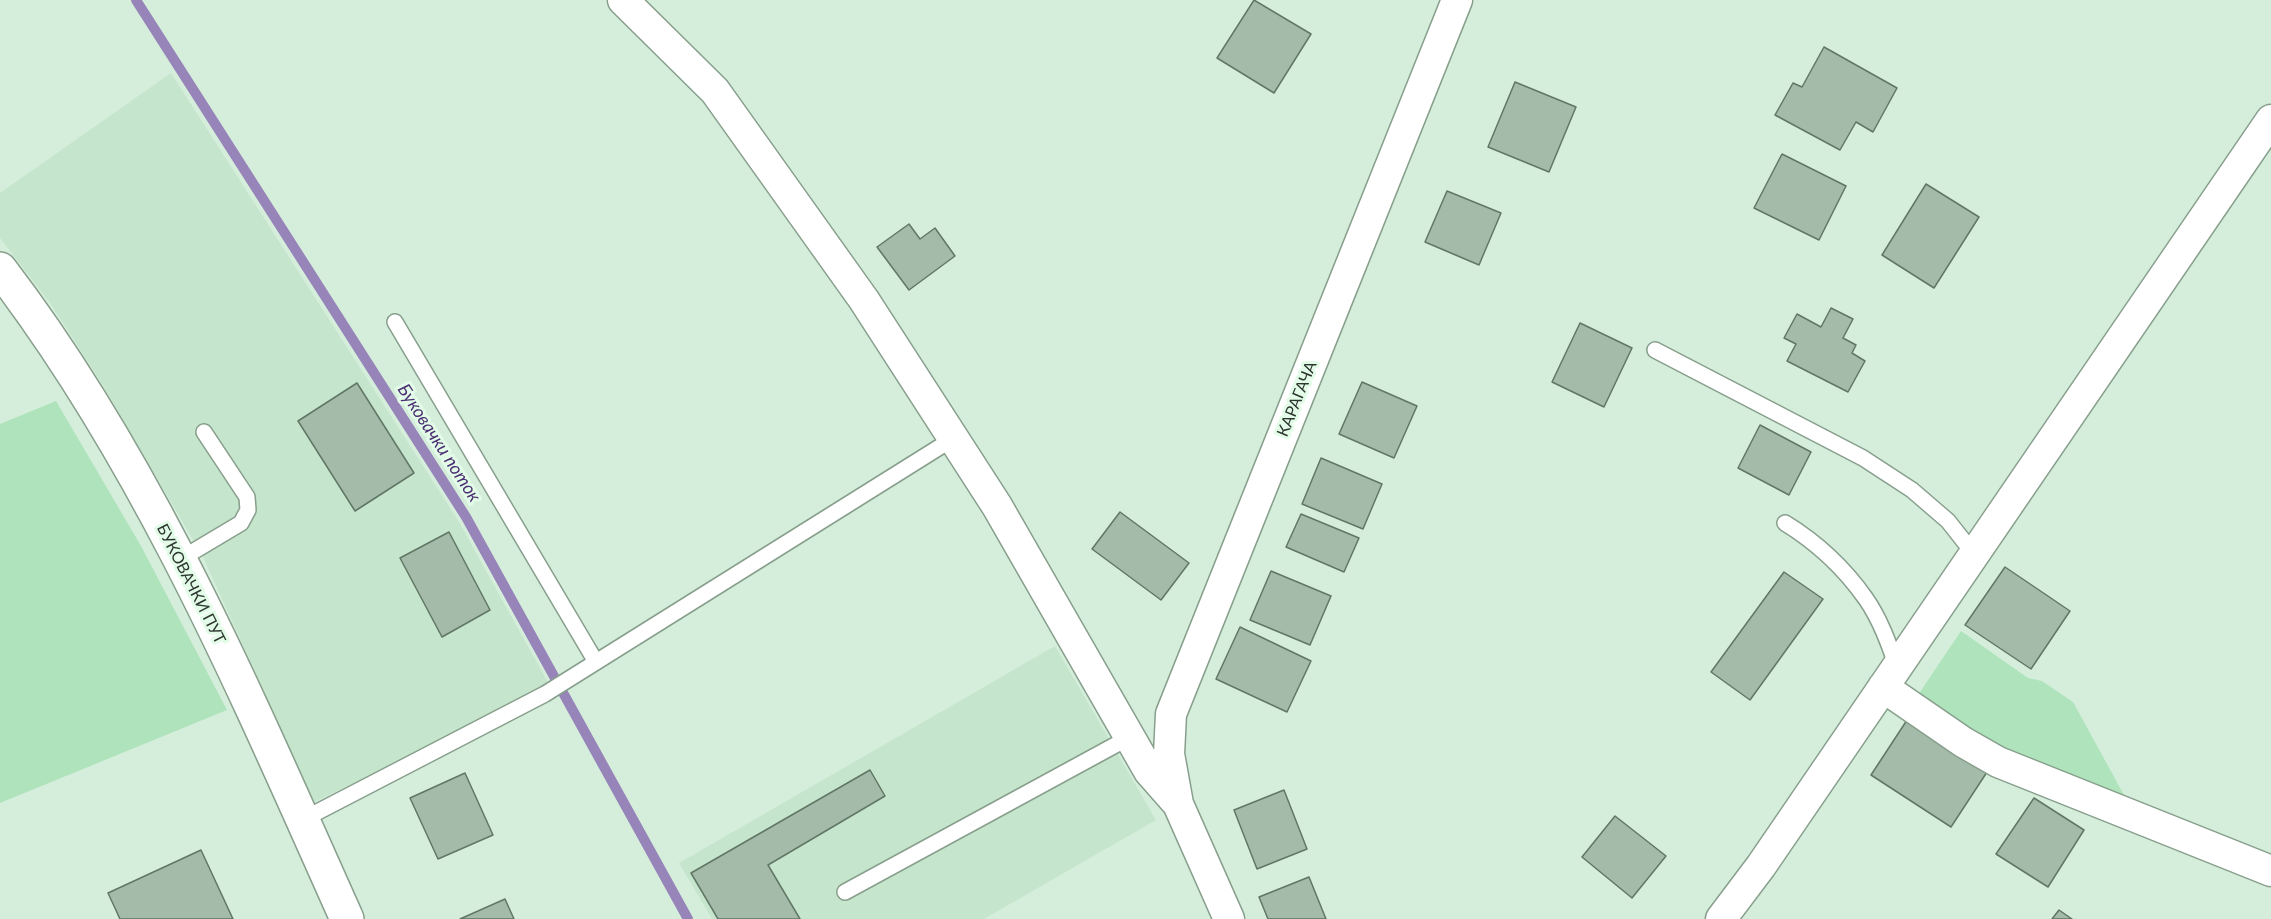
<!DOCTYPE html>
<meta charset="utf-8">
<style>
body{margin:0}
canvas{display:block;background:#d5eedb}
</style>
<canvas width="2271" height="919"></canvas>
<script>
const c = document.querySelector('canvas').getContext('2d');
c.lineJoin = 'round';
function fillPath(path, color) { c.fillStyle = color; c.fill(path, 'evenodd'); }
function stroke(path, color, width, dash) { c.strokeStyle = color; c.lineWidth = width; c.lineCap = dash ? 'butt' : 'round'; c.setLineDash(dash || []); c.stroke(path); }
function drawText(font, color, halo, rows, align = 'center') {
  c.font = font + ' Lato,sans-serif'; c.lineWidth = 6; c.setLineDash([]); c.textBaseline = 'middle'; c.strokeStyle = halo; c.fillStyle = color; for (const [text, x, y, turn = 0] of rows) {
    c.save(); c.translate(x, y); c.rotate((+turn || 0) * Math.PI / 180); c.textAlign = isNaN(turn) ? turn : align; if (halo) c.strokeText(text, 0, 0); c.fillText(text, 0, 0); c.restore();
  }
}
fillPath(new Path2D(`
 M 171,73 L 459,522 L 551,688 L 314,802 L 203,557 L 104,387 L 50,303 L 0,238 L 0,193 Z
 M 1055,646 L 1156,820 L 984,919 L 712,919 L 679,863 Z`), '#c6e5cd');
fillPath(new Path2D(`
 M 56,401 L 141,546 L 227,710 L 0,803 L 0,424 Z
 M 1961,631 L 2028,678 L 2042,681 L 2073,702 L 2124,795 L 2003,755 L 1916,698 Z`), '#aee3bb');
stroke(new Path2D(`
 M 136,0 L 466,517 L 688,919`), '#9784b9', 10);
const building = new Path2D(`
 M 1254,0 L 1311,34 L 1274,93 L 1217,58 Z
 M 1824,47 L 1897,88 L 1873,132 L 1856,122 L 1840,150 L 1775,115 L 1793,83 L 1802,87 Z
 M 1515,82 L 1576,107 L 1549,172 L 1488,147 Z
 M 1782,154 L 1846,186 L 1819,240 L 1754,208 Z
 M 1926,184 L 1979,217 L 1934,288 L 1882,255 Z
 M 1447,191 L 1501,213 L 1479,265 L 1425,242 Z
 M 909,224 L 920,239 L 935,228 L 955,256 L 909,290 L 877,247 Z
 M 1831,308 L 1853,319 L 1843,338 L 1856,345 L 1852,353 L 1865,361 L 1848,392 L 1787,361 L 1796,344 L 1784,338 L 1797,314 L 1821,327 Z
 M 1580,323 L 1632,348 L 1604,407 L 1552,382 Z
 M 1362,382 L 1417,406 L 1394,458 L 1339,434 Z
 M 357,383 L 414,473 L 355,511 L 298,421 Z
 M 1760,425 L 1811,452 L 1789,495 L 1738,468 Z
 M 1321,458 L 1382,484 L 1363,529 L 1302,504 Z
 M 1120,512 L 1189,563 L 1161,600 L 1092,549 Z
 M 1301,514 L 1359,538 L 1344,572 L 1286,547 Z
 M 449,532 L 490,610 L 442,637 L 400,558 Z
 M 2005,567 L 2070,611 L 2031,669 L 1965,625 Z
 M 1271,571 L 1331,596 L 1310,645 L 1250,620 Z
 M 1784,572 L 1823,599 L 1750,700 L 1711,672 Z
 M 1240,627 L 1311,661 L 1287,712 L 1216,679 Z
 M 1909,717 L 1989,769 L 1951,827 L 1871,775 Z
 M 870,770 L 885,796 L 768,865 L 800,919 L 718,919 L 691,873 Z
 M 465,773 L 493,835 L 438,859 L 410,798 Z
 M 1284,790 L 1307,849 L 1257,869 L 1234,810 Z
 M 2034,798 L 2084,830 L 2048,887 L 1996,854 Z
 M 1615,816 L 1666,856 L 1632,898 L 1582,857 Z
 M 201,850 L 233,919 L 120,919 L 108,893 Z
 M 1309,877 L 1326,919 L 1268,919 L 1259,897 Z
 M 505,899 L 514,919 L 460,919 Z
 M 2059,910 L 2072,919 L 2052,919 Z`);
fillPath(building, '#a3bba8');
stroke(building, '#617766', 1.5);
const service = new Path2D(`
 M 395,322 L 596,662
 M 1655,350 L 1863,458 L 1912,490 L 1948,521 L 1974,554
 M 1785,523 C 1816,542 1845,569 1866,599 C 1880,619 1889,644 1897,667
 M 179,560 L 241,523 L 248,510 L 247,497 L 204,432
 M 302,820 L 545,694 L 954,438
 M 845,892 L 1130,737`);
const minor = new Path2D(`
 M 623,0 L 715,91 L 864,300 L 997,506 L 1149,771 L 1178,804
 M 1883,687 L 1963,742 L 1998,762 L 2271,871
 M 1229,919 L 1178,804 L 1169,754 L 1171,714 L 1457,0
 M 1721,919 L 1761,866 L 2271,120`);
const tertiary = new Path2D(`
 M 0,269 C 150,465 247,696 347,919`);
stroke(service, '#879f8c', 18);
stroke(minor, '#879f8c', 33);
stroke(tertiary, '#879f8c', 36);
stroke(service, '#fff', 15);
stroke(minor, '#fff', 30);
stroke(tertiary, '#fff', 33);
drawText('16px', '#2c352e', '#e2fce8', [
 ["КАРАГАЧА",1297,399,-68],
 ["БУКОВАЧКИ ПУТ",191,584,63]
]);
drawText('italic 18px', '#4c3073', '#e2fce8', [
 ["Буковачки поток",439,443,57]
]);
</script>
